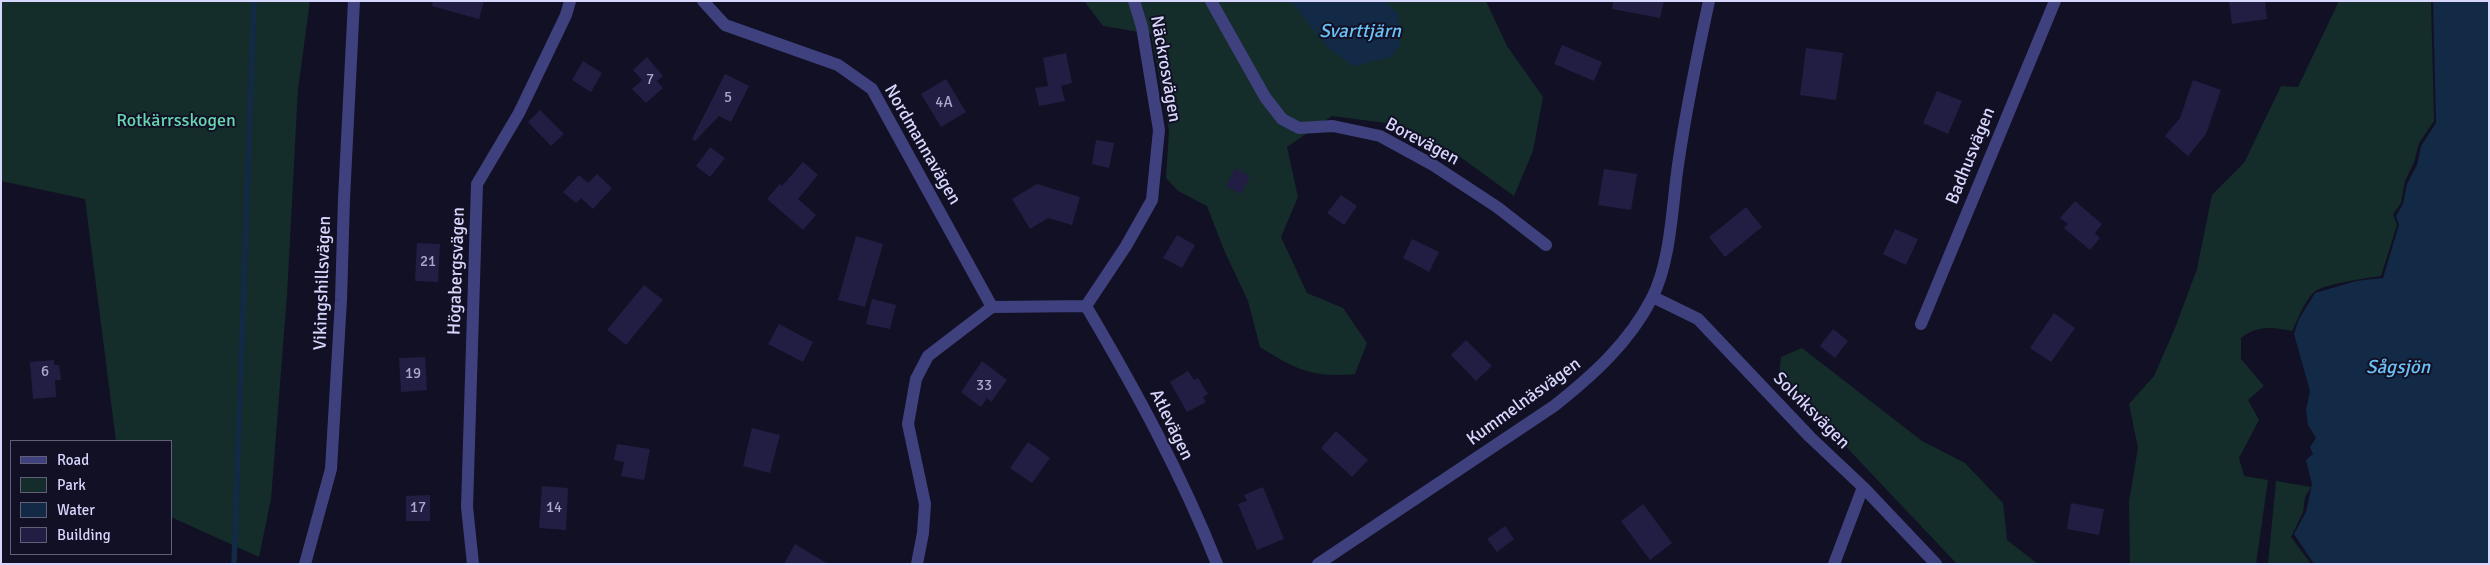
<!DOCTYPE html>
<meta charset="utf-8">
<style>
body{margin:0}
#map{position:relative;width:2490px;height:565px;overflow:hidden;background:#121024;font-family:Signika,sans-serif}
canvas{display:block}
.frame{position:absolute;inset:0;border:2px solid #d7d6fc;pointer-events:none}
.legend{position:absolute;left:10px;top:440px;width:162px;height:115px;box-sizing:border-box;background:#121024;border:1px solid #615f7a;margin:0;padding:6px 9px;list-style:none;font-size:15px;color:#d7d6fc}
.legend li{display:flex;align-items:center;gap:10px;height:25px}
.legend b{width:25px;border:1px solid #615f7a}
</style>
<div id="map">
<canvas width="2490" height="565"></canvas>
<div class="frame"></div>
<ul class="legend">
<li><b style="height:6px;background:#3f417f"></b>Road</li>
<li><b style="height:14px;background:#142d2a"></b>Park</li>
<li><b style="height:14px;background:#122a46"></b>Water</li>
<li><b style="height:14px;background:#221e43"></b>Building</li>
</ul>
</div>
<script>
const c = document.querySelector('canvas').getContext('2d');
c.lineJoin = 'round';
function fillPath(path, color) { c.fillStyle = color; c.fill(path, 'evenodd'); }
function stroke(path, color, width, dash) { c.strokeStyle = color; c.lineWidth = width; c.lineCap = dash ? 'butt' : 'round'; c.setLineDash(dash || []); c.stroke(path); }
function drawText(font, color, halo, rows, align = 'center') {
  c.font = font + ' Signika,sans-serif'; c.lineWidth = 4; c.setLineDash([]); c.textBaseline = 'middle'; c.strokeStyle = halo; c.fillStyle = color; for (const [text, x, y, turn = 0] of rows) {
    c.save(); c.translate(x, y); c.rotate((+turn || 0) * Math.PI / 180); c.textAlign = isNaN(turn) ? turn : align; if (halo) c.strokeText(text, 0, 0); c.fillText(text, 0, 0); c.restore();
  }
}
fillPath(new Path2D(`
 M 1,1 L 310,1 L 298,89 L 287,295 L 271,499 L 259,557 L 171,517 L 171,441 L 116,441 L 85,199 L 1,181 Z
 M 1084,1 L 1486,1 L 1507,46 L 1543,97 L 1533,151 L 1514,196 L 1452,151 L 1386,123 L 1332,116 L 1287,147 L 1298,197 L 1281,237 L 1307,293 L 1343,308 L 1367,343 L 1355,374 C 1312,378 1295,369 1260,347 L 1248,301 L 1224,250 L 1207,206 L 1178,191 L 1166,178 L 1169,130 L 1151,34 L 1103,26 Z
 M 2339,1 L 2431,1 L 2434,121 L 2419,143 L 2414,162 L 2405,181 L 2401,203 L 2393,214 L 2397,225 L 2381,276 C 2367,278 2321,284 2313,293 C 2303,304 2298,319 2292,331 C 2273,327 2257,325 2241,338 L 2241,359 L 2264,386 L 2248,400 L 2259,420 L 2239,458 L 2244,476 L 2268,480 L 2256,564 L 2130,564 L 2129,501 L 2138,448 L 2129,404 L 2154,376 L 2175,328 L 2197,269 L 2212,195 L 2244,163 L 2281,86 L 2298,87 Z
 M 1802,348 L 1922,441 L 1965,463 L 2003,503 L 2007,540 L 2038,564 L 1957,564 L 1779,376 L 1781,357 Z
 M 2276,481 L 2311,487 L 2305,497 L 2303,512 L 2291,537 L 2311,564 L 2268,564 Z`), '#142d2a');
fillPath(new Path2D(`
 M 1291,1 L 1384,1 L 1398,14 L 1400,45 L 1391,57 L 1353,66 L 1327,47 Z
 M 2433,1 L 2489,1 L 2489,564 L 2314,564 L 2294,534 L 2306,512 L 2312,484 L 2306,460 L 2313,454 L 2310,447 L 2316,438 L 2308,425 L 2306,410 L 2310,391 L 2294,334 L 2299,319 L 2315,293 L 2356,281 L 2383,278 L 2399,225 L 2396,216 L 2403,204 L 2407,184 L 2417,165 L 2421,146 L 2436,123 Z`), '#122a46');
stroke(new Path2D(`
 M 234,564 L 254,1`), '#122a46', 5.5);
fillPath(new Path2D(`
 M 433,1 L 484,1 L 479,19 L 432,6 Z
 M 1613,1 L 1664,1 L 1660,18 L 1612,9 Z
 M 2229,1 L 2265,1 L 2267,19 L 2232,24 Z
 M 1562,45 L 1602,62 L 1594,81 L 1554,64 Z
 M 1806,48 L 1843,53 L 1836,100 L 1800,95 Z
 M 1066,53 L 1072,83 L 1061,86 L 1065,101 L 1039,106 L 1035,88 L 1048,86 L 1043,58 Z
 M 647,57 L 663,76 L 657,81 L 663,88 L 646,103 L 632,89 L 642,80 L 633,70 Z
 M 583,61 L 602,73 L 591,92 L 572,80 Z
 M 725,74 L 749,86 L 731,122 L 719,116 L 695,141 L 692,139 Z
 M 946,79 L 966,112 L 941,127 L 921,94 Z
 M 2193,80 L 2221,90 L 2206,134 L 2188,156 L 2165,136 L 2180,118 Z
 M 1937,91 L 1962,101 L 1948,134 L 1923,123 Z
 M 540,110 L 564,134 L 551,146 L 528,122 Z
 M 1096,140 L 1114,143 L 1109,168 L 1092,164 Z
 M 710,147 L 725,158 L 710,177 L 696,166 Z
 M 803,162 L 818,175 L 798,199 L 816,215 L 803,230 L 767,199 L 780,184 L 782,186 Z
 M 1235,168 L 1250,176 L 1241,194 L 1226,186 Z
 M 1604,169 L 1637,174 L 1631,210 L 1598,205 Z
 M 597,174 L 612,188 L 593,209 L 581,198 L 576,203 L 563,192 L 579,175 L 588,183 Z
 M 1037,184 L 1080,197 L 1072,225 L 1048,218 L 1030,229 L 1012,199 Z
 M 1341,195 L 1357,206 L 1344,225 L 1327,213 Z
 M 2075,201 L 2102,224 L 2095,233 L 2100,238 L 2090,250 L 2064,228 L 2068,224 L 2060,218 Z
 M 1746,207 L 1762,227 L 1725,257 L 1709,237 Z
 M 1895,229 L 1918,239 L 1906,265 L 1883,254 Z
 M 1177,235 L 1195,245 L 1182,268 L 1163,258 Z
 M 856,236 L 883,244 L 865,307 L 838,300 Z
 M 1412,239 L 1439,252 L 1429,272 L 1403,258 Z
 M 417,243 L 440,244 L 438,282 L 415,281 Z
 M 644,285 L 663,300 L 626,345 L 607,330 Z
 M 872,299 L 896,305 L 890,329 L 866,324 Z
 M 2054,313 L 2075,328 L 2051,362 L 2030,348 Z
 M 779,324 L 813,342 L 803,362 L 768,344 Z
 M 1833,329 L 1848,341 L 1835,358 L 1820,346 Z
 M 1466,340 L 1492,366 L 1476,381 L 1451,355 Z
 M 425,357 L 427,390 L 401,392 L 399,358 Z
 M 54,360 L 54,365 L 59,365 L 61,380 L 55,380 L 56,397 L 33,399 L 30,362 Z
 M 982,361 L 1007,380 L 991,402 L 987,398 L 981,407 L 961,392 Z
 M 1188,371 L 1194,380 L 1198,378 L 1208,394 L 1203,397 L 1206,402 L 1187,412 L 1170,382 Z
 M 752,428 L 780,435 L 770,473 L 743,466 Z
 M 1336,431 L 1368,460 L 1352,477 L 1321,448 Z
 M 1028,442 L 1050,458 L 1032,483 L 1010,468 Z
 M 617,444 L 650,449 L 644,480 L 621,476 L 624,462 L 614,460 Z
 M 542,486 L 568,488 L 566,530 L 539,528 Z
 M 1263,487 L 1284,539 L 1257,550 L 1238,504 L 1247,501 L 1244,495 Z
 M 430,495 L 430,521 L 406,521 L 406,496 Z
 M 2071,503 L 2104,509 L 2099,535 L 2067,529 Z
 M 1643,504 L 1672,543 L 1650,560 L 1621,521 Z
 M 1505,526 L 1514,539 L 1497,552 L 1487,539 Z
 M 795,544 L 828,564 L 784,564 Z`), '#221e43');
stroke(new Path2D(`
 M 703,1 L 725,25 L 838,65 L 872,89 L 992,307
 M 1211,1 L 1265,97 L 1282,119 L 1299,128 L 1333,126 L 1380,136 L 1433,165 L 1497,207 L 1546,245
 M 1653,297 L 1698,319 L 1810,437 L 1863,487 L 1936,564
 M 1086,306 C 1135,389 1182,475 1217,564
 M 1921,324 L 2055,1
 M 305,564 L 331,469 L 341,300 L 344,199 L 354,1
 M 473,564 L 467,507 L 477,184 L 519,113 L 566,15 L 570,1
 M 917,564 L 923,533 L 925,504 L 908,424 L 916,379 L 928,356 L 992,307 L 1086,306 L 1126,246 L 1152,200 L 1159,130 L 1142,27 L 1134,1
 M 1318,564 L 1554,406 C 1592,376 1629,343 1652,298 C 1671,261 1672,206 1678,165 C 1686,110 1697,56 1709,1
 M 1834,564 L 1863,487`), '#3f417f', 12);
drawText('15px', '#aaa8ce', null, [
 ["7",650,80],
 ["5",728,98],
 ["4A",944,103],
 ["21",428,262],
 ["6",45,372],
 ["19",413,374],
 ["33",984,386],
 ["17",418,508],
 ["14",554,508]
]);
drawText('18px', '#d7d6fc', '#121024', [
 ["Näckrosvägen",1165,69,80],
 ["Borevägen",1422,142,28],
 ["Nordmannavägen",922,145,60],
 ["Badhusvägen",1971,156,-68],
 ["Högabergsvägen",457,271,-88],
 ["Vikingshillsvägen",323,283,-88],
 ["Kummelnäsvägen",1524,402,-36],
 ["Solviksvägen",1811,411,45],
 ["Atlevägen",1171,425,64]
]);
drawText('18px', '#67d7b2', '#121024', [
 ["Rotkärrsskogen",176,121]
]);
drawText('italic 19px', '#6bc0f5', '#121024', [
 ["Svarttjärn",1360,32],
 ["Sågsjön",2398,368]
]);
</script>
